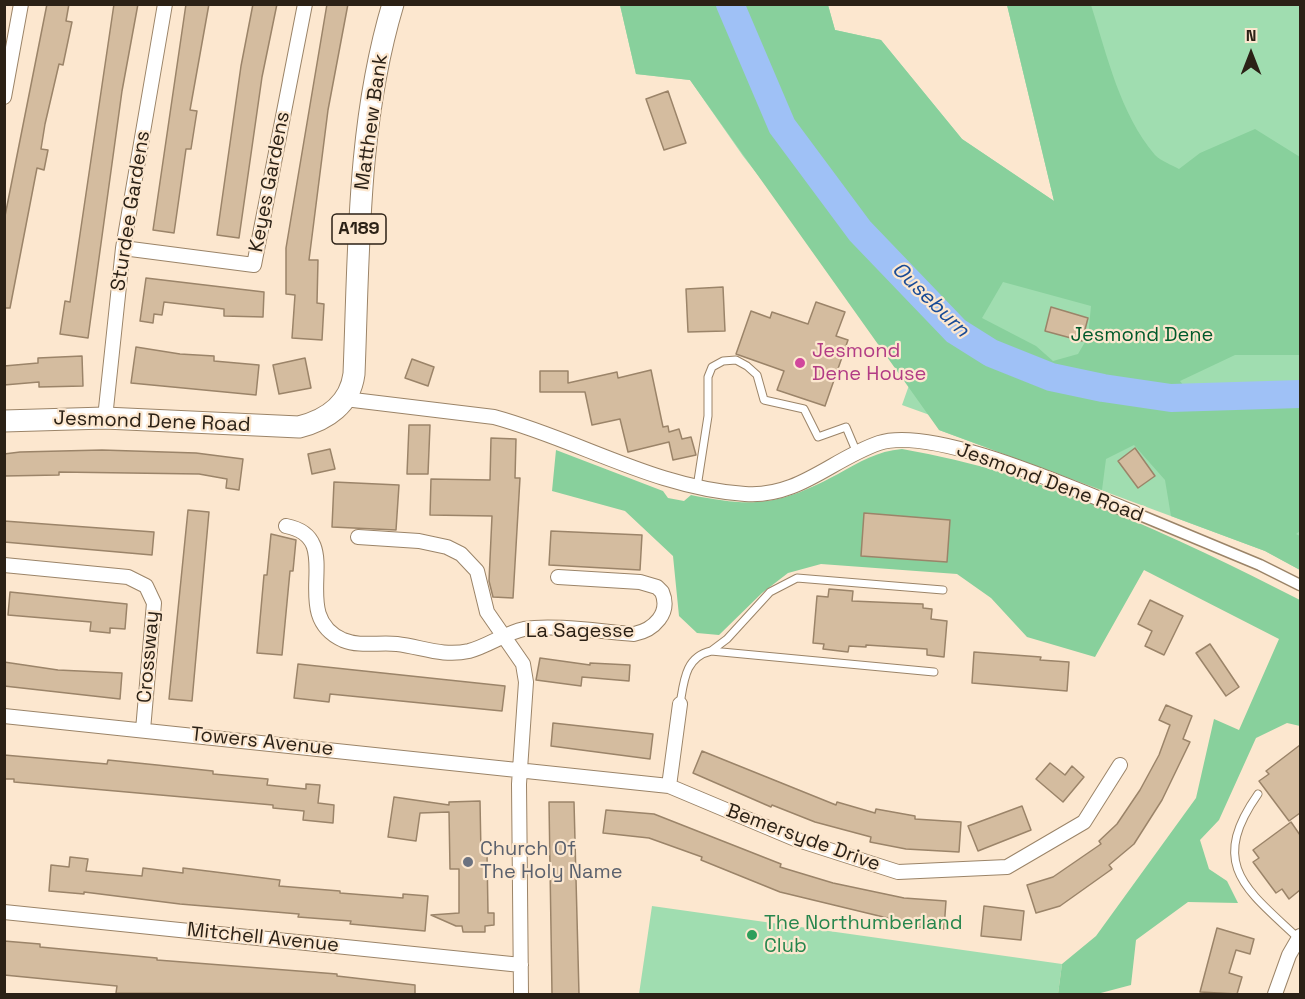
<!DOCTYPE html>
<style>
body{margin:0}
#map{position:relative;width:1305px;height:999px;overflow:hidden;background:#fce7cf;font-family:"Space Grotesk",sans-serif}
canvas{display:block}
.frame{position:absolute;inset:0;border:6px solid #2b2116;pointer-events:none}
.north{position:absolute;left:1221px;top:24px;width:60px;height:60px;-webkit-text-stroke:4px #fce7cf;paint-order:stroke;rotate:0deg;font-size:16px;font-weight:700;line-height:24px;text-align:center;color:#2b2116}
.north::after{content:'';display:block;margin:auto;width:21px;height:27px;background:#2b2116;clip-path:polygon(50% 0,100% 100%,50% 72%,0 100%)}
</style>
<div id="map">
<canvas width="1305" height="999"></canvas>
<div class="frame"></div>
<div class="north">N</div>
</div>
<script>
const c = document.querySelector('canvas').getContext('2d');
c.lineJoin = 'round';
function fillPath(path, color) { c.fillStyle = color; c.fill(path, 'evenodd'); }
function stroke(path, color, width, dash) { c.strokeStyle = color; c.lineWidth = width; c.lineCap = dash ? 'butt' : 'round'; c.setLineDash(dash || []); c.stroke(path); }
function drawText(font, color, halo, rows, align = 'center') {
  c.font = font + ' "Space Grotesk",sans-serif'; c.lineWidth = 4.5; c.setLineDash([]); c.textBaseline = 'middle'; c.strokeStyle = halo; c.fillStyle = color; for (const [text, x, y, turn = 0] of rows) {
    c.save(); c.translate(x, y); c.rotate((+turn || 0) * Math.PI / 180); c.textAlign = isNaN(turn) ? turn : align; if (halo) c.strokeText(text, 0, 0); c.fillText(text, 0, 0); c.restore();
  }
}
fillPath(new Path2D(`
 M 620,5 L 828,5 L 835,30 L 881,40 L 962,139 L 1054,201 L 1007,5 L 1300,5 L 1300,570 L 1265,551 L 939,430 L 938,418 L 902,405 L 913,374 L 743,156 L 690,80 L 636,74 Z
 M 652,906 L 1062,964 L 1058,994 L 639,994 Z`), '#a0ddb0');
fillPath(new Path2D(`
 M 620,5 L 828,5 L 835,30 L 881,40 L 962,139 L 1054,201 L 1007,5 L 1091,5 C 1107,55 1120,114 1155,155 C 1161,161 1172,165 1179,169 L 1200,153 L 1255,129 L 1300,157 L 1300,355 L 1235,355 L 1180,381 L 1198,404 L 1300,403 L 1300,531 L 1296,534 L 1300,536 L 1300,570 L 1265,551 L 1171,516 L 1165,480 L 1134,445 L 1106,459 L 1102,490 L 939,430 L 690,80 L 636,74 ZM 1003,282 L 1091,306 L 1088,337 L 1078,354 L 1053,361 L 1036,346 L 982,318 Z
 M 902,449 C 1043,473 1174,536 1300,600 L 1300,726 L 1287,723 L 1256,738 L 1219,820 L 1200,840 L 1209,869 L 1227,881 L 1238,903 L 1188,902 L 1136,940 L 1131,985 L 1097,994 L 1058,994 L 1062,964 L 1096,936 L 1196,798 L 1214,719 L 1239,730 L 1279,639 L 1144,570 L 1095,657 L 1027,637 L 991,598 L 957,574 L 821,564 L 788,573 L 762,593 L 719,635 L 697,633 L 679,616 L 673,556 L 625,511 L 552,491 L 556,450 L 663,491 L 668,498 L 684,501 L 691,495 C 755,508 780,505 838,474 C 860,462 877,451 902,449 Z`), '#88d09c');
stroke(new Path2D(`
 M 730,4 L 782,126 L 860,231 L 956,331 L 991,353 L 1051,377 L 1103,388 L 1171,398 L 1300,394`), '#9fc1f6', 28);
const building = new Path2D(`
 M 47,4 L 69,4 L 66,21 L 72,22 L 63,65 L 59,64 L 45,124 L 41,149 L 48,150 L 44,170 L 37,168 L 10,308 L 4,308 L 4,221 Z
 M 114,4 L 138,4 L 122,91 L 88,338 L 60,334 L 65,301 L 70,302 Z
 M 186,4 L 209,4 L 190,110 L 197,111 L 191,149 L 186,149 L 174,233 L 153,230 Z
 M 253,4 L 277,4 L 262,77 L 239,238 L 217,235 L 241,66 Z
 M 327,4 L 348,4 L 328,110 L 309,260 L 318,260 L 317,303 L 324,304 L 322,340 L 292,338 L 295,295 L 286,294 L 286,248 Z
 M 668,91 L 686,143 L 664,150 L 646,99 Z
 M 146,278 L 264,292 L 263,317 L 224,316 L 224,309 L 164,302 L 162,315 L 154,314 L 153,323 L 140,321 Z
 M 723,287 L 725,331 L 688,332 L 686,289 Z
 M 816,302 L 845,312 L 836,336 L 848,340 L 825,406 L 777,390 L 784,371 L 736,354 L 751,311 L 770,318 L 772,312 L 808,324 Z
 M 1051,307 L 1088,318 L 1082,341 L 1045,331 Z
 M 136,347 L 180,354 L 214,356 L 214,361 L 259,365 L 256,395 L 131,383 Z
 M 82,356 L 83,386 L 39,387 L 39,382 L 4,385 L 4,366 L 38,363 L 38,358 Z
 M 305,358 L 311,388 L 279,394 L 273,365 Z
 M 412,359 L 434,367 L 428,386 L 405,378 Z
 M 651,370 L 663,427 L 668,426 L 669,432 L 679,429 L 682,439 L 691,437 L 696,455 L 673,460 L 669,442 L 628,452 L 620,419 L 592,425 L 585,392 L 540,392 L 540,371 L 568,371 L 568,383 L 617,372 L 618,378 Z
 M 409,425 L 430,425 L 428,474 L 407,474 Z
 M 491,438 L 516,439 L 515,478 L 520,478 L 513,598 L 493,597 L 489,581 L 492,516 L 430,515 L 431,479 L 490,480 Z
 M 1135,448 L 1155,476 L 1138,488 L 1118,461 Z
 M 330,449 L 335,469 L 312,474 L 308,454 Z
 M 102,450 L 196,453 L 243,459 L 239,490 L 226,488 L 227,479 L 199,474 L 59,472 L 59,475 L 4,476 L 4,454 L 20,452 Z
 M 334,482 L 399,485 L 396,530 L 332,527 Z
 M 188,510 L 209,512 L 192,701 L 169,699 Z
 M 864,513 L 950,520 L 947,562 L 861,556 Z
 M 4,521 L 154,532 L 152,555 L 4,542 Z
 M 551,531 L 642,535 L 640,570 L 549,565 Z
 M 271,534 L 296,540 L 293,571 L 290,571 L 282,655 L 257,653 L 264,575 L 267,575 Z
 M 829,589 L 853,591 L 852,601 L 923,604 L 923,608 L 932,609 L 931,619 L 947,621 L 944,657 L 927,655 L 927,649 L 866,645 L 866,647 L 849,646 L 848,652 L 823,649 L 824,644 L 813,643 L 817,596 L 828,597 Z
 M 10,592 L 127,604 L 125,629 L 110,628 L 110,633 L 90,631 L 91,622 L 8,615 Z
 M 1150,600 L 1183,616 L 1164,655 L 1145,646 L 1152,631 L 1138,624 Z
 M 1210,644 L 1239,687 L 1226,696 L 1196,653 Z
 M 974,652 L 1041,657 L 1040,660 L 1069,662 L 1067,691 L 972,683 Z
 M 540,658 L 590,665 L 590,663 L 630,665 L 629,681 L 582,677 L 581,686 L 536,680 Z
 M 4,662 L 58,670 L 122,673 L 120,699 L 4,686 Z
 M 298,664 L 505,686 L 502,711 L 330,694 L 329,702 L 294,698 Z
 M 1166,705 L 1192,716 L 1183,739 L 1190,742 L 1162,800 L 1134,844 L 1109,865 L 1112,869 L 1060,906 L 1036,913 L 1027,885 L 1053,877 L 1101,844 L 1099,841 L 1117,824 L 1140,790 L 1159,755 L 1170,725 L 1159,720 Z
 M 553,723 L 653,734 L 650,759 L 551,746 Z
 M 1300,745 L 1300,813 L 1289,821 L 1259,781 L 1269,774 L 1266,771 Z
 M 702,751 L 836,805 L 837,802 L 875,813 L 876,809 L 915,816 L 915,819 L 961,822 L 959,852 L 906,849 L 870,842 L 871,837 L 815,822 L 772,805 L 771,807 L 693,773 Z
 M 4,755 L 107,764 L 108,760 L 157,765 L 213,771 L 213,774 L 268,779 L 267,785 L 306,789 L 306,784 L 320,785 L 318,803 L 334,805 L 333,823 L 303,820 L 304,811 L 273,808 L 273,805 L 14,782 L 14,779 L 4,779 Z
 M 1050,763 L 1065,775 L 1072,766 L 1084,777 L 1063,802 L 1036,779 Z
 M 394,797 L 449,805 L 449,802 L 480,801 L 481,854 L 487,853 L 488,913 L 494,913 L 494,925 L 485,926 L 485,932 L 463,932 L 462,926 L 456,926 L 431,915 L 459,913 L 459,869 L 450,869 L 449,812 L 420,813 L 416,841 L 388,837 Z
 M 549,802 L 574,802 L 579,994 L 552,994 Z
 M 1022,806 L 1031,830 L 978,851 L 968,826 Z
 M 606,810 L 654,814 L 781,864 L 780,867 L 833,883 L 904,898 L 946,901 L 944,929 L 903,926 L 904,922 L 780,892 L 701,860 L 702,857 L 649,838 L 603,833 Z
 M 1291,822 L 1300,835 L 1300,890 L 1289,899 L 1282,889 L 1276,893 L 1253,862 L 1259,858 L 1253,850 Z
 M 70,857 L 88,859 L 86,871 L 142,876 L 143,868 L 183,873 L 183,868 L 280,880 L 279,886 L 340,891 L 340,893 L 403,898 L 403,894 L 428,896 L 425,931 L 350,924 L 351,921 L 298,917 L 299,914 L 180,904 L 84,892 L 84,894 L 49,891 L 51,865 L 69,867 Z
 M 984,906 L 1024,911 L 1021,940 L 981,936 Z
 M 1217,928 L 1254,939 L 1250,954 L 1236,950 L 1229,973 L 1242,977 L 1237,994 L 1200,992 Z
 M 4,941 L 40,944 L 40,947 L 157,958 L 157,960 L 337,974 L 337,976 L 415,985 L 415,994 L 116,993 L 117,986 L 4,975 Z`);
fillPath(building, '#d4bc9f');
stroke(building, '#9b8469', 1.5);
const service = new Path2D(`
 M 697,487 L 708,416 L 708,377 L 712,367 L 723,361 L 736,360 L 747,366 L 757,375 L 764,400 L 804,409 L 818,437 L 846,427 L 857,453
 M 711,651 L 727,639 L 770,592 L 797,578 L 943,590
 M 680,704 C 684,681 685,657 711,651 L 934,672
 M 1258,794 C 1208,865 1246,889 1298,938`);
const pedestrian = new Path2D(`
 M 1135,513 L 1260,565 L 1300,585`);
const minor = new Path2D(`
 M 4,97 L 21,4
 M 123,248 L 254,265 L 305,4
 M 345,399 L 494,417 C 579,440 655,488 745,494 C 798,498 832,459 879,443 C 934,425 1078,491 1135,513
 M 105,418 L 123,248 L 165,4
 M 286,526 C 349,538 285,614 343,640 C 360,647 379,642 397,644 C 422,647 443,657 469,651 C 488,646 505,633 524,629 C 554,624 603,632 634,634 C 654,630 671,613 662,592 L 657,587 L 640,582 L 558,577
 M 358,537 L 419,541 L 447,547 L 461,554 L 477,571 L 487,612 L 523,664 L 526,682 L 519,784 L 521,994
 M 4,565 L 128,577 L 146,586 L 154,603 L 143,730
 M 4,716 L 669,786 L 795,839 L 898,872 L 1007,867 L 1084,822 L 1120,765
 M 669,786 L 680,704
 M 4,912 L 521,965
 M 1275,994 L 1289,955 L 1300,936`);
const primary = new Path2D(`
 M 4,421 L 105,418 L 299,427 C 327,420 350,404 354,374 C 359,250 357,124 393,4`);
stroke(service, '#9b8468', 9);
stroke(pedestrian, '#9b8468', 13);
stroke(minor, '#9b8468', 16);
stroke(primary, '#9b8468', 23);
stroke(service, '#fff', 7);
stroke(pedestrian, '#fff', 10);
stroke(minor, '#fff', 14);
stroke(primary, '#fff', 21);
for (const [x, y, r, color] of [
 [800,363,6,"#d1479c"],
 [468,862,6,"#6b7280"],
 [752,935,6,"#2e9e5b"]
]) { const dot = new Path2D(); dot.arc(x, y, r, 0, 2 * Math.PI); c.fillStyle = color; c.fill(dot); stroke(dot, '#fce7cf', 2); }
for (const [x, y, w] of [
 [359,229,54]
]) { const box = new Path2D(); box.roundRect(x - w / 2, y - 15, w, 30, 4.5); c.fillStyle = '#fce7cf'; c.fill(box); stroke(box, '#2b2116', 1.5); }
drawText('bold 18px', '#2b2116', null, [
 ["A189",359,229]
]);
drawText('20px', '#2b2116', '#fce7cf', [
 ["Matthew Bank",372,122,-82],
 ["Keyes Gardens",270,182,-79],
 ["Sturdee Gardens",131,211,-81],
 ["Jesmond Dene Road",152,422,2],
 ["Jesmond Dene Road",1050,483,20],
 ["La Sagesse",580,632],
 ["Crossway",149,657,-85],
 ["Towers Avenue",262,742,6],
 ["Bemersyde Drive",803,838,20],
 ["Mitchell Avenue",263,938,6]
]);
drawText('20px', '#005a2b', '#fce7cf', [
 ["Jesmond Dene",1142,336]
]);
drawText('20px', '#b23c85', '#fce7cf', [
 ["Jesmond",812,352],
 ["Dene House",812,375]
], 'left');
drawText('20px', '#5b616d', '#fce7cf', [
 ["Church Of",480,850],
 ["The Holy Name",480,873]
], 'left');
drawText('20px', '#27864d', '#fce7cf', [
 ["The Northumberland",764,924],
 ["Club",764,947]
], 'left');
drawText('italic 21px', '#194b96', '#fce7cf', [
 ["Ouseburn",930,300,44]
]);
</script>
